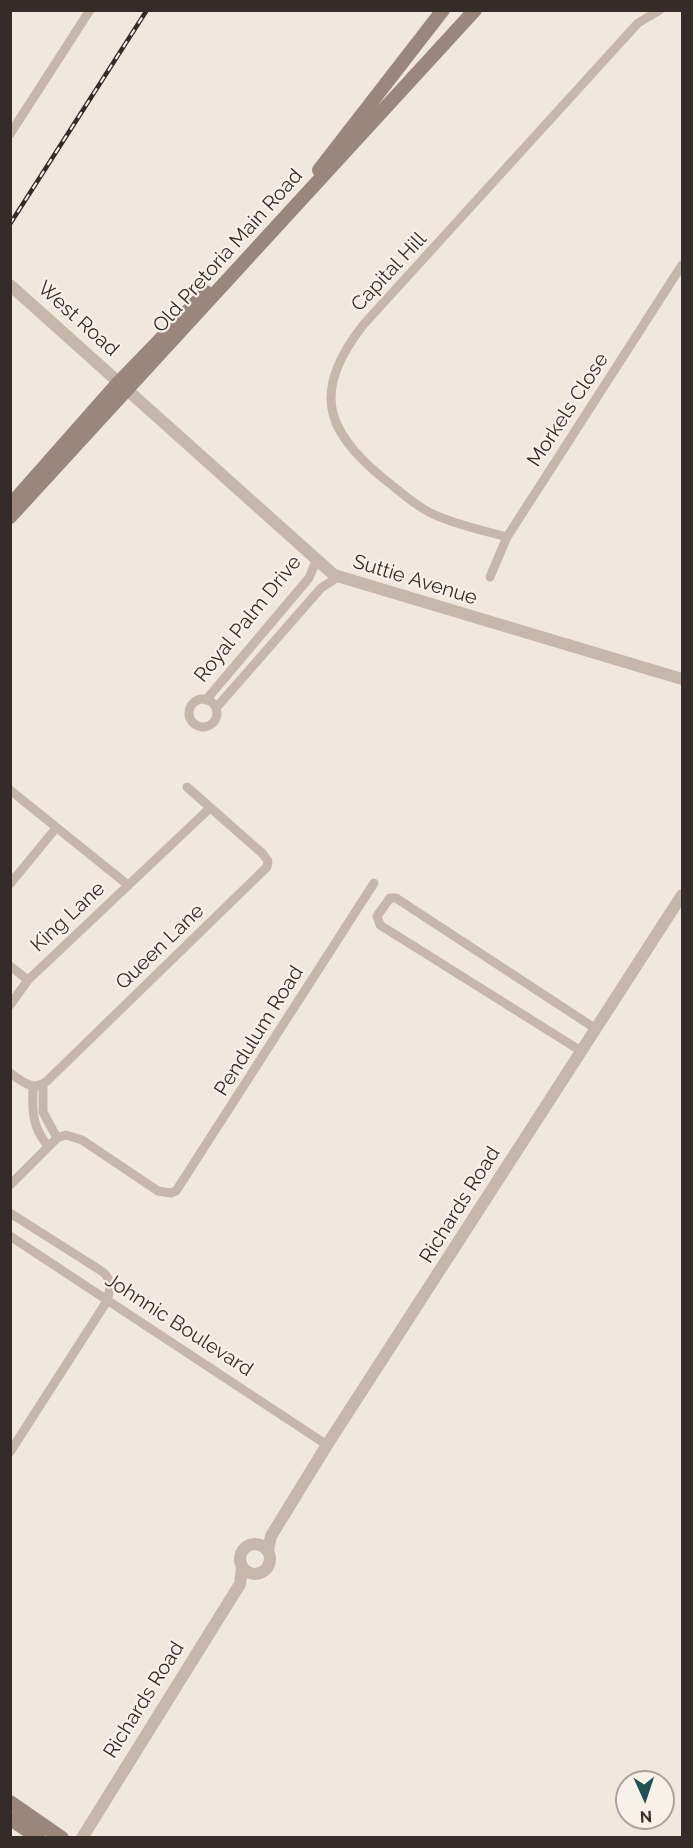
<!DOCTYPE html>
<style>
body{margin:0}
#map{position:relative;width:693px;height:1848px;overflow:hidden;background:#f0e7dd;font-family:Raleway,sans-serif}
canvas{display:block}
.frame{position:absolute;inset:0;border:12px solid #352c29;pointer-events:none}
.north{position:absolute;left:615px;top:1770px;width:60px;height:60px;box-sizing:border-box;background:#f8f1e9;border:2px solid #aaa29c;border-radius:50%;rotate:177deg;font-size:16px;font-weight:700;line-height:24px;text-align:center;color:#352c29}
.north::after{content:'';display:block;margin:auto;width:21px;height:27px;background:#215154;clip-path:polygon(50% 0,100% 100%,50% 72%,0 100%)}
</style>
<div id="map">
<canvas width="693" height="1848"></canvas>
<div class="frame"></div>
<div class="north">N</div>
</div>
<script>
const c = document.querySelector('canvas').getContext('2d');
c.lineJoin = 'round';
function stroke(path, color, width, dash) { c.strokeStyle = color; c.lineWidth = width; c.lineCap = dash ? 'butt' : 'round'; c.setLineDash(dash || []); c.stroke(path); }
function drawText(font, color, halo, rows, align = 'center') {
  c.font = font + ' Raleway,sans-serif'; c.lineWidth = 4.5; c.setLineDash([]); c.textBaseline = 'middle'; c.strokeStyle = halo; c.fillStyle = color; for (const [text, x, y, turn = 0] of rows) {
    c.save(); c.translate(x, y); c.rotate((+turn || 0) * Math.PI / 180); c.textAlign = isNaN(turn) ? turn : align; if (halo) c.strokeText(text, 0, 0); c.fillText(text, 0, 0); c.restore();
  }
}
stroke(new Path2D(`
 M 10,134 L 90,10
 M 507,537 C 482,530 456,525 433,514 C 415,506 400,491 384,479 C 322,429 313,388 364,324 L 638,23 L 660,10
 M 490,577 L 507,537 L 682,265
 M189 713a14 14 0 1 1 28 0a14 14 0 1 1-28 0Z
 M 206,700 L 309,578 L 316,561
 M 216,708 L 321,588 L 338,577
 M 10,790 L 128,885
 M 10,884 L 56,828
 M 10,966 L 28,980
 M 10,1005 L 28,980 L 210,808
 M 581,1051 L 380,925 L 377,916 L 390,898 L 396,898 L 596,1029
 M 10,1073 C 23,1082 33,1092 47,1081 L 267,867 L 268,861 L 263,854 L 187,787
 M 43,1085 L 43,1112 L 57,1138
 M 33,1087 C 32,1111 32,1127 48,1146
 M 10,1185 L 57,1138 L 66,1135 L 82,1140 L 158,1191 L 171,1193 L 176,1191 L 374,883
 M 10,1213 L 103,1272 C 113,1281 110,1289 107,1301 L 10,1452
 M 10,1236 L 327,1445`), '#c7b7aa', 9);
stroke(new Path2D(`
 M 10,285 L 334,575 L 682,679
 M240 1559a15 15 0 1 1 30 0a15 15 0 1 1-30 0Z
 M 268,1550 L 271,1536 L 327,1445 L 682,895
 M 82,1838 L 240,1584 L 242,1567`), '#c7b7aa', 12);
stroke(new Path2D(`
 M 319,170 L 443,10
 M 14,501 L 119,382 L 206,292
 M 10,517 L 475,10
 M 10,1802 L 62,1838
 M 10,1819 L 39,1838`), '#9b867b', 14);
const rail = new Path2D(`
 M 10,224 L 147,10`);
stroke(rail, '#352c29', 4.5);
stroke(rail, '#f8f1e9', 2, [7]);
drawText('20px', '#352c29', '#f8f1e9', [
 ["Old Pretoria Main Road",228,251,-48],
 ["Capital Hill",389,272,-47],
 ["West Road",78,319,42],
 ["Morkels Close",568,410,-57],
 ["Suttie Avenue",415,580,17],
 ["Royal Palm Drive",248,619,-51],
 ["King Lane",68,917,-43],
 ["Queen Lane",160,947,-44],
 ["Pendulum Road",259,1031,-58],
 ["Richards Road",460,1205,-58],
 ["Johnnic Boulevard",179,1325,33],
 ["Richards Road",144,1700,-58]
]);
</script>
